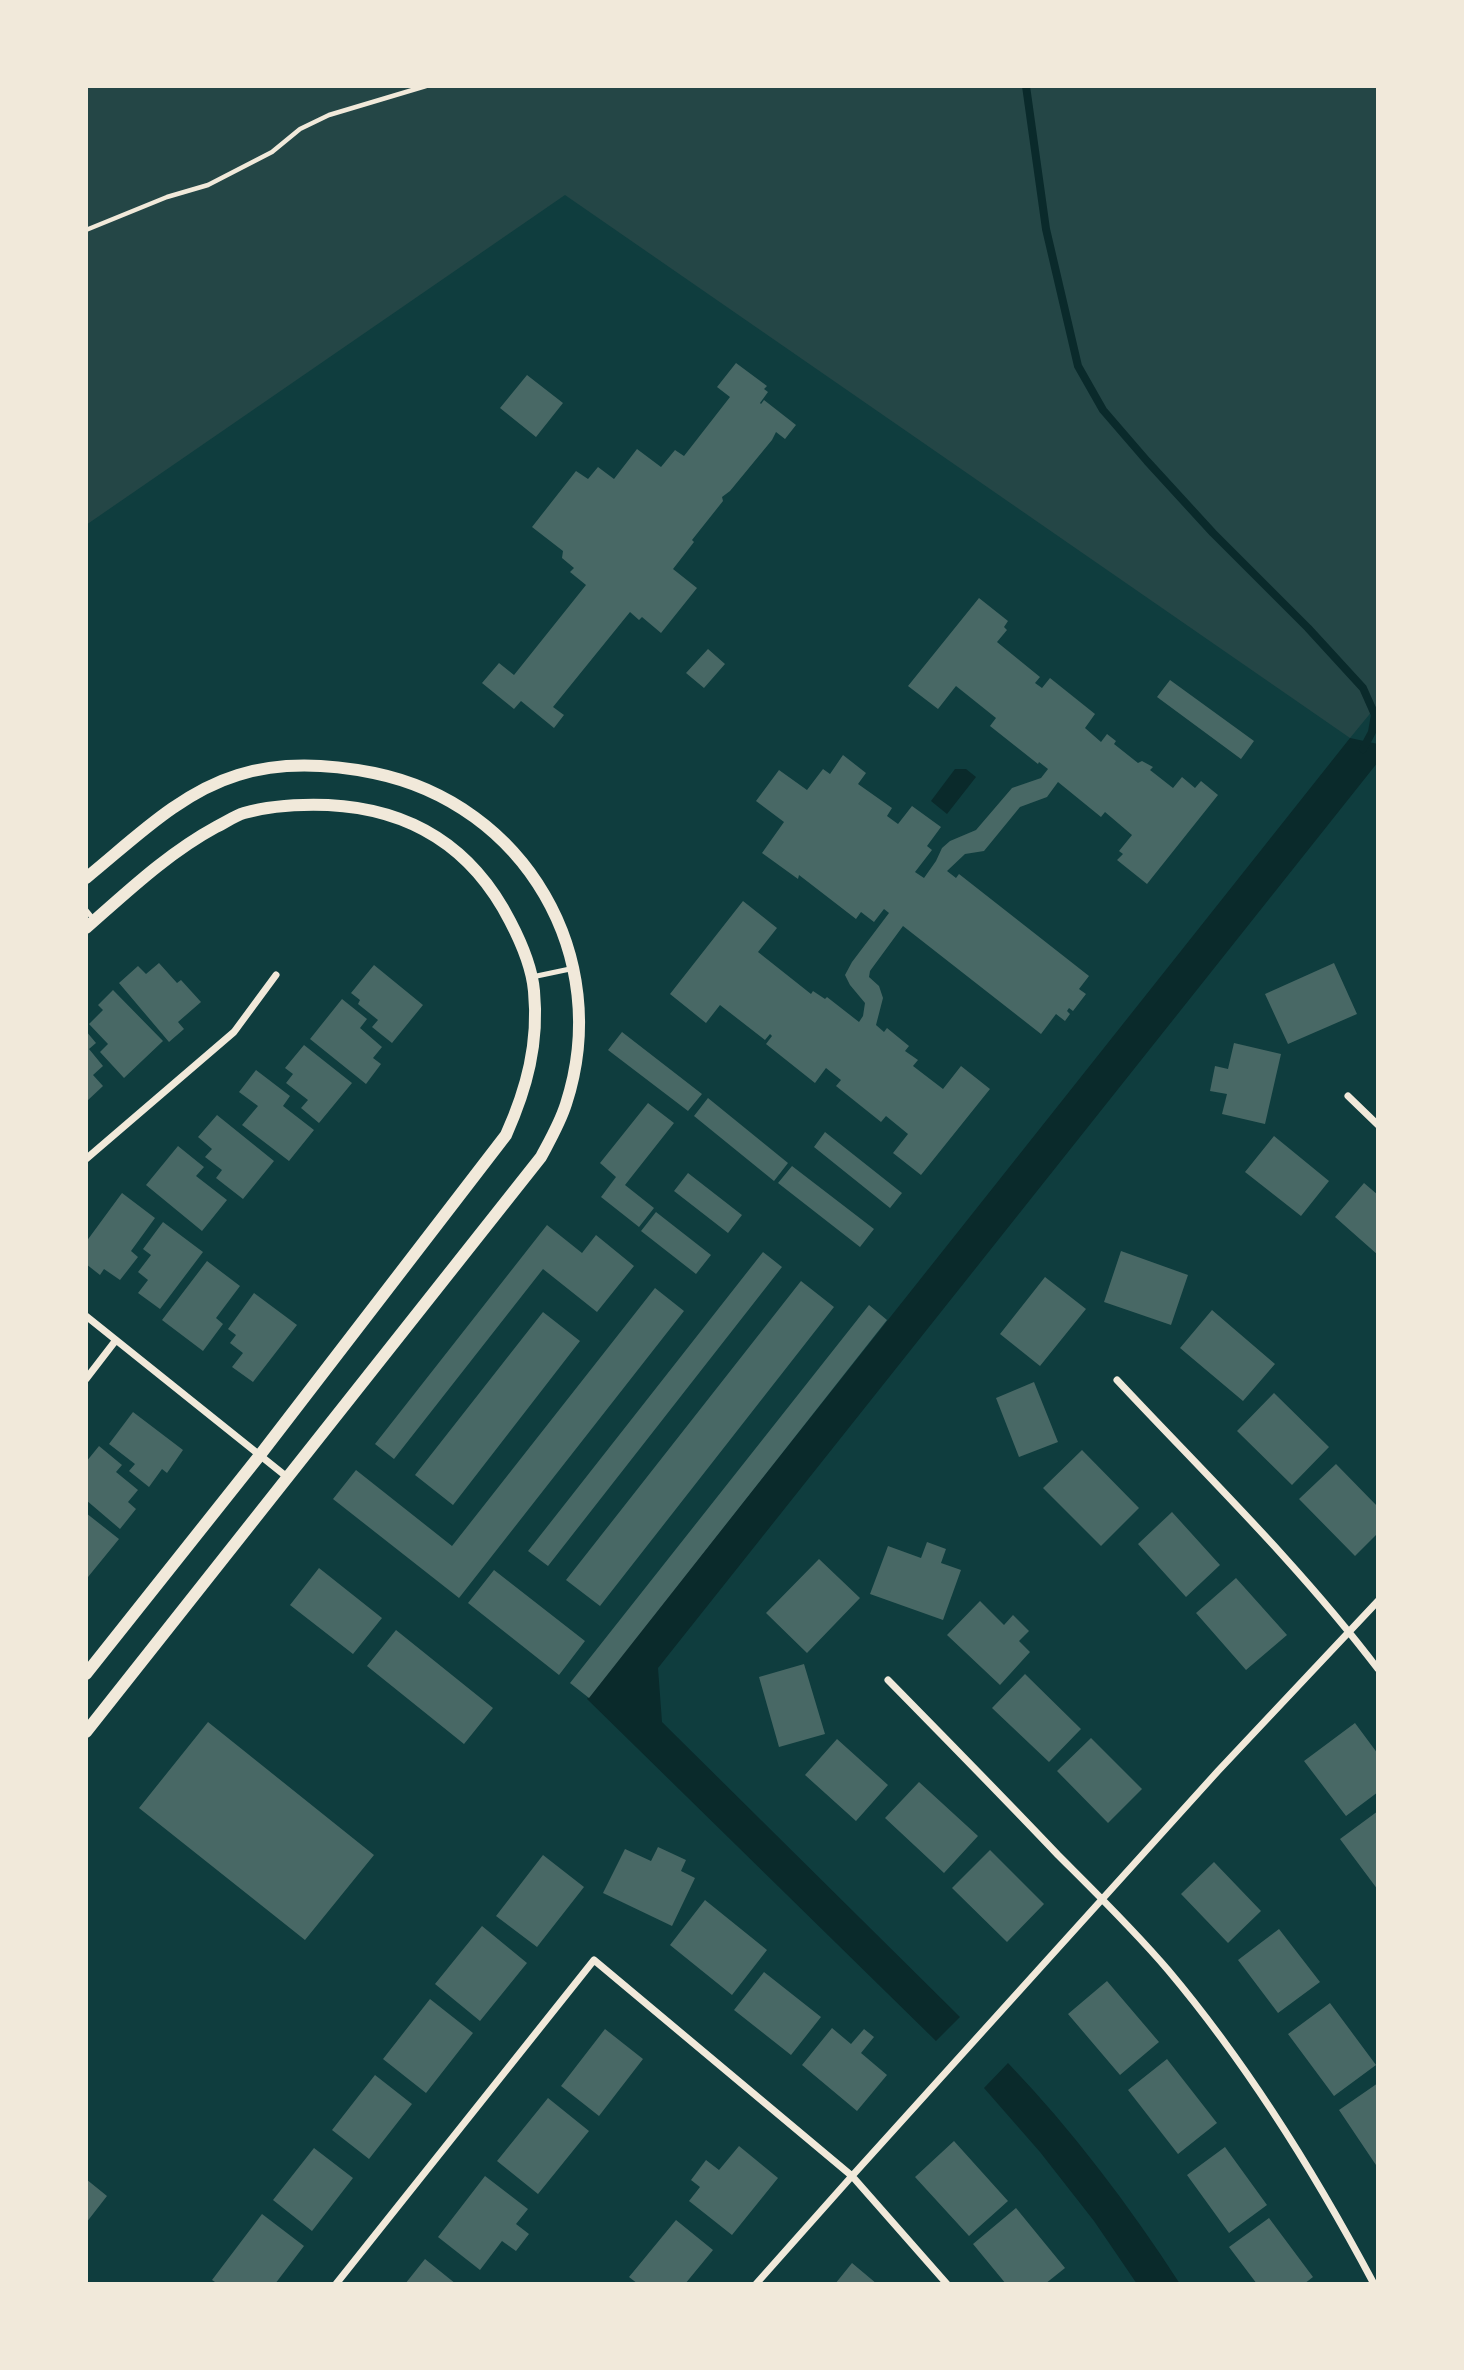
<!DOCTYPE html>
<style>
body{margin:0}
#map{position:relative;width:1464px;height:2370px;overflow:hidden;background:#0f3d3e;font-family:"Golos Text",sans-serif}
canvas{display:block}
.frame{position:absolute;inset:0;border:88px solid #f1e9da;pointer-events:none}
</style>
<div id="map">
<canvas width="1464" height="2370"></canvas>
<div class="frame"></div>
</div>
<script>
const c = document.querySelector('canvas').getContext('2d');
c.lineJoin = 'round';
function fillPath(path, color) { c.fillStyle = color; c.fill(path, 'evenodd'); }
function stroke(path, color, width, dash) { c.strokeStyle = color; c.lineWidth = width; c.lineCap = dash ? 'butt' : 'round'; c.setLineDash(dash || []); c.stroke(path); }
fillPath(new Path2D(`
 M 86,86 L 1378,86 L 1378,704 L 1350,738 L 565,195 L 86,525 Z`), '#244646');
fillPath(new Path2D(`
 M 1350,738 L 1378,744 L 1378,762 L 658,1668 L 662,1722 L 960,2017 L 936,2041 L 587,1699 Z
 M 955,769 L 966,769 L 976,777 L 947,814 L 931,801 Z
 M 1008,2063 C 1073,2131 1129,2205 1180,2284 L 1137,2284 L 1094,2221 L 1040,2152 L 984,2088 Z`), '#0a2a2b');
stroke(new Path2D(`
 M 1026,86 L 1046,229 L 1078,366 L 1103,410 L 1147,461 L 1213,533 L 1308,628 L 1363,688 L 1375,715 L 1372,732 L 1363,749`), '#0a2a2b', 8);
fillPath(new Path2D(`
 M 736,363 L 767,386 L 764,389 L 768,392 L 760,403 L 761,404 L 764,400 L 796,425 L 785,439 L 776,432 L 772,440 L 730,491 L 722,497 L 723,501 L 692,540 L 694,542 L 673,569 L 697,588 L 661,633 L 642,617 L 639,620 L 630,612 L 553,707 L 564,715 L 554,728 L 521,701 L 514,709 L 482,683 L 499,663 L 514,675 L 586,585 L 570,572 L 574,568 L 562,558 L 563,551 L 532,527 L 576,471 L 588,479 L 598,467 L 614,479 L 637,449 L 661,467 L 675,450 L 684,456 L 730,397 L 717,387 Z
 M 527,375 L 563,403 L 536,437 L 500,408 Z
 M 979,598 L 1008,621 L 1004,627 L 1007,630 L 997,642 L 1040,677 L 1035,683 L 1042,688 L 1050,678 L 1095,714 L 1085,728 L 1101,742 L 1107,734 L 1116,741 L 1114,744 L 1138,763 L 1142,761 L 1153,767 L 1150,770 L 1173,788 L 1182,777 L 1195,788 L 1201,781 L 1218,795 L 1147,884 L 1117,860 L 1123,854 L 1119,851 L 1132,835 L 1105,812 L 1101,817 L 1058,782 L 1047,797 L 1020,807 L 984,851 L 965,854 L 947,871 L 956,878 L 959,874 L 1089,976 L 1079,989 L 1086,994 L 1073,1011 L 1069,1008 L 1067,1011 L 1070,1014 L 1065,1021 L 1056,1014 L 1041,1034 L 903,926 L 870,971 L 869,977 L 879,986 L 883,998 L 876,1025 L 884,1032 L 887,1028 L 909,1046 L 905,1051 L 918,1060 L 913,1066 L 943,1089 L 961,1066 L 990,1089 L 921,1175 L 893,1153 L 908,1134 L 886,1116 L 881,1122 L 836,1086 L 841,1080 L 826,1068 L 815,1083 L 766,1044 L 772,1036 L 770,1034 L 765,1040 L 720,1005 L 706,1023 L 670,994 L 743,901 L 777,928 L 758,952 L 811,994 L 813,991 L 825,999 L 827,997 L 859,1022 L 863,1016 L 865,1003 L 850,985 L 845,975 L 852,962 L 889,913 L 884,909 L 874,922 L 861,912 L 856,919 L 799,875 L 798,879 L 762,853 L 784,822 L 756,801 L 779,770 L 807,790 L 823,769 L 830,774 L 843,755 L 866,773 L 858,784 L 892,808 L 887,816 L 898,824 L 912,806 L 941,827 L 927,846 L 932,850 L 915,872 L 924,878 L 936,861 L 942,848 L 950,841 L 976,830 L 1012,788 L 1041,778 L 1048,769 L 1039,762 L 1038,764 L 990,726 L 996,718 L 956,686 L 938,709 L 908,686 Z
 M 708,649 L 725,664 L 704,688 L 686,673 Z
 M 1170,680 L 1254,741 L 1241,759 L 1157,697 Z
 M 159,963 L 177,983 L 181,980 L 201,1002 L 178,1022 L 184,1029 L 169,1042 L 119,983 L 138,966 L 146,974 Z
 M 1334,963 L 1357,1014 L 1288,1044 L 1265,994 Z
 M 374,965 L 423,1005 L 392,1043 L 372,1027 L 378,1020 L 358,1004 L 360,1000 L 351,993 Z
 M 113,990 L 163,1041 L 124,1078 L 100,1052 L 108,1044 L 89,1024 L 103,1010 L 98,1005 Z
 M 342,999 L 367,1019 L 360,1028 L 382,1047 L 373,1058 L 381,1064 L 366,1084 L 310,1039 Z
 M 86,1031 L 96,1043 L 89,1049 L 103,1066 L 93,1075 L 103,1086 L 86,1102 Z
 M 622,1032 L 702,1094 L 688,1111 L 608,1050 Z
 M 1234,1043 L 1281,1054 L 1265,1124 L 1222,1114 L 1227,1094 L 1210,1091 L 1215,1066 L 1228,1069 Z
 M 304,1045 L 352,1083 L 319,1123 L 301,1108 L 308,1100 L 286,1083 L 293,1074 L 285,1068 Z
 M 256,1070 L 290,1096 L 283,1106 L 314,1130 L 289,1161 L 242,1125 L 258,1106 L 239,1092 Z
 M 708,1098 L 788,1163 L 774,1181 L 694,1116 Z
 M 648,1103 L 674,1123 L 625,1185 L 654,1208 L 639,1227 L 601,1197 L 616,1177 L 600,1163 Z
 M 217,1115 L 274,1161 L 243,1199 L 216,1178 L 222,1170 L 205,1157 L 212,1149 L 198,1137 Z
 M 825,1132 L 902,1193 L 890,1208 L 814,1147 Z
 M 1274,1136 L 1329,1181 L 1301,1216 L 1245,1172 Z
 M 178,1146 L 204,1167 L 196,1176 L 227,1200 L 202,1231 L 146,1185 Z
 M 792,1166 L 874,1229 L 860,1247 L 778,1183 Z
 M 688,1173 L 742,1215 L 728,1233 L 674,1191 Z
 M 1364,1183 L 1378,1195 L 1378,1255 L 1335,1217 Z
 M 122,1193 L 155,1218 L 131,1251 L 138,1257 L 120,1280 L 104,1269 L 100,1275 L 86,1264 L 86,1242 Z
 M 656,1212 L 711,1255 L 696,1274 L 641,1231 Z
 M 163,1222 L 203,1252 L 160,1309 L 138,1293 L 148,1280 L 138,1272 L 151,1255 L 143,1249 Z
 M 547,1225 L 582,1253 L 596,1235 L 634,1266 L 597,1312 L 543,1269 L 394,1459 L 375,1444 Z
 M 1121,1251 L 1188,1275 L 1171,1325 L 1104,1302 Z
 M 763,1252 L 782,1267 L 548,1566 L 528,1551 Z
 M 207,1261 L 240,1286 L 216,1318 L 223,1324 L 203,1351 L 162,1320 Z
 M 1045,1277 L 1086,1309 L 1040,1366 L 1000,1334 Z
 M 801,1281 L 834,1307 L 600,1606 L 566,1580 Z
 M 655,1288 L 684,1311 L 459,1598 L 333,1499 L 356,1470 L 452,1546 Z
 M 254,1293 L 297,1325 L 253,1382 L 232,1367 L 243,1353 L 230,1343 L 236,1335 L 228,1329 Z
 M 869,1305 L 887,1320 L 589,1698 L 570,1683 Z
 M 1212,1310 L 1275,1364 L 1243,1401 L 1180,1348 Z
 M 543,1312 L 580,1341 L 453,1505 L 415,1475 Z
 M 1034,1382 L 1058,1442 L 1019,1457 L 996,1398 Z
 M 1274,1393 L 1329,1447 L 1292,1485 L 1237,1431 Z
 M 133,1412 L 183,1450 L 167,1473 L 162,1469 L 149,1487 L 129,1471 L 135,1464 L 109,1444 Z
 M 99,1446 L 122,1465 L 116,1472 L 138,1490 L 128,1502 L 136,1509 L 120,1529 L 86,1500 L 86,1462 Z
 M 1082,1450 L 1139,1508 L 1101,1546 L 1043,1488 Z
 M 1336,1464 L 1378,1507 L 1378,1533 L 1355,1556 L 1299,1499 Z
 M 1172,1512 L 1220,1565 L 1186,1597 L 1138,1544 Z
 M 86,1513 L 119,1539 L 88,1577 L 86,1576 Z
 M 927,1542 L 946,1549 L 941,1563 L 961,1570 L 943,1620 L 870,1594 L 888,1546 L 921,1558 Z
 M 819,1559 L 860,1598 L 807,1653 L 766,1613 Z
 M 319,1568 L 382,1618 L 353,1654 L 290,1605 Z
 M 494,1570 L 585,1641 L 559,1675 L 468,1603 Z
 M 1236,1578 L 1287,1635 L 1246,1670 L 1196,1613 Z
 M 980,1601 L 1004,1625 L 1013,1615 L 1029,1631 L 1019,1641 L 1030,1652 L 1000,1685 L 947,1635 Z
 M 396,1630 L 493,1708 L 464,1744 L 367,1666 Z
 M 804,1664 L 825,1734 L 779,1747 L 759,1677 Z
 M 1025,1674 L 1081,1729 L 1049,1762 L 992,1708 Z
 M 208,1722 L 374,1855 L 305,1940 L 139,1808 Z
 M 1355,1723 L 1378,1754 L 1378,1792 L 1346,1816 L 1304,1761 Z
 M 1091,1738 L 1142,1789 L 1108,1823 L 1057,1771 Z
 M 837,1739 L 888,1785 L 856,1821 L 805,1775 Z
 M 919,1782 L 978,1836 L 944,1873 L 885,1818 Z
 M 1378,1811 L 1378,1890 L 1340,1839 Z
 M 658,1847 L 686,1860 L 681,1871 L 695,1878 L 672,1926 L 603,1893 L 625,1849 L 651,1861 Z
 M 990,1850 L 1044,1904 L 1007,1942 L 952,1888 Z
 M 543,1855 L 584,1887 L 537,1947 L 496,1916 Z
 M 1214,1862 L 1261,1911 L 1228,1943 L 1181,1894 Z
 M 705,1900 L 767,1950 L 732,1995 L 670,1945 Z
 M 482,1926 L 527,1963 L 480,2021 L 435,1984 Z
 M 1279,1929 L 1320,1982 L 1278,2013 L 1238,1960 Z
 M 764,1972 L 821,2017 L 791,2055 L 734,2010 Z
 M 1107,1981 L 1159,2042 L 1120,2075 L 1068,2014 Z
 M 430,1999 L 473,2033 L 426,2093 L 383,2059 Z
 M 1330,2003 L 1376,2065 L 1334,2096 L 1288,2034 Z
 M 832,2028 L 851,2044 L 864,2029 L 874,2037 L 861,2053 L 887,2075 L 857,2111 L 802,2065 Z
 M 605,2029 L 643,2059 L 599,2116 L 561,2086 Z
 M 1167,2059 L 1217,2123 L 1178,2154 L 1128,2090 Z
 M 375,2075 L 412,2104 L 369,2159 L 332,2130 Z
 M 1378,2083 L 1378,2168 L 1339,2110 Z
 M 548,2098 L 589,2131 L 538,2194 L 497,2161 Z
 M 954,2141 L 1008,2201 L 969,2236 L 915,2177 Z
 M 739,2146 L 778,2178 L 732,2235 L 689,2201 L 700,2187 L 691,2180 L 706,2160 L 719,2170 Z
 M 1225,2147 L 1267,2205 L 1229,2233 L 1187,2175 Z
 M 314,2148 L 353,2178 L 312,2231 L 273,2200 Z
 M 485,2176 L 528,2209 L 516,2224 L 529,2234 L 516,2251 L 502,2241 L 480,2270 L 438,2237 Z
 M 86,2179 L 107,2196 L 86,2223 Z
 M 1016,2208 L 1065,2268 L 1045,2284 L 1006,2284 L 973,2244 Z
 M 262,2214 L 304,2246 L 275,2284 L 218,2284 L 212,2280 Z
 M 1269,2218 L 1313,2277 L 1304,2284 L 1257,2284 L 1229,2247 Z
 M 676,2220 L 713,2250 L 685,2284 L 638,2284 L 629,2277 Z
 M 425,2259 L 456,2284 L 405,2284 Z
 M 852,2263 L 877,2284 L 835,2284 Z`), '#486865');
stroke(new Path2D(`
 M 86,230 L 167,197 L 208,185 L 272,152 L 300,129 L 329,115 L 426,86`), '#f1e9da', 4.5);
stroke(new Path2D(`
 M 86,910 L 94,920
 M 532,977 L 570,969`), '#f1e9da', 5);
stroke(new Path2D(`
 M 1348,1096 L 1378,1125
 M 86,1159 L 234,1032 L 276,975
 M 86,1316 L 287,1477
 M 86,1379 L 116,1340
 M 1117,1380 C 1205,1474 1300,1566 1378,1669
 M 888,1680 C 945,1738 1002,1796 1058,1855 C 1095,1892 1134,1930 1168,1970 C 1248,2065 1316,2175 1374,2284
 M 336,2284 L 594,1960 L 852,2176 L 947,2284
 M 756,2284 L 852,2176 L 1218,1771 L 1378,1601`), '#f1e9da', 7);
stroke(new Path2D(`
 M 86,878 C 133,840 179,793 238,775 C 282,761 329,764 374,773 C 525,804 614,957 566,1104 C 560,1123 550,1140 541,1157 L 86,1732
 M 86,928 C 127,892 168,853 216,827 C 225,823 234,816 244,813 C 272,805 299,804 328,805 C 411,809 472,847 510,921 C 521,942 532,968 534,991 C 539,1043 527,1088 506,1135 L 260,1455 L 86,1674`), '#f1e9da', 12);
</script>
